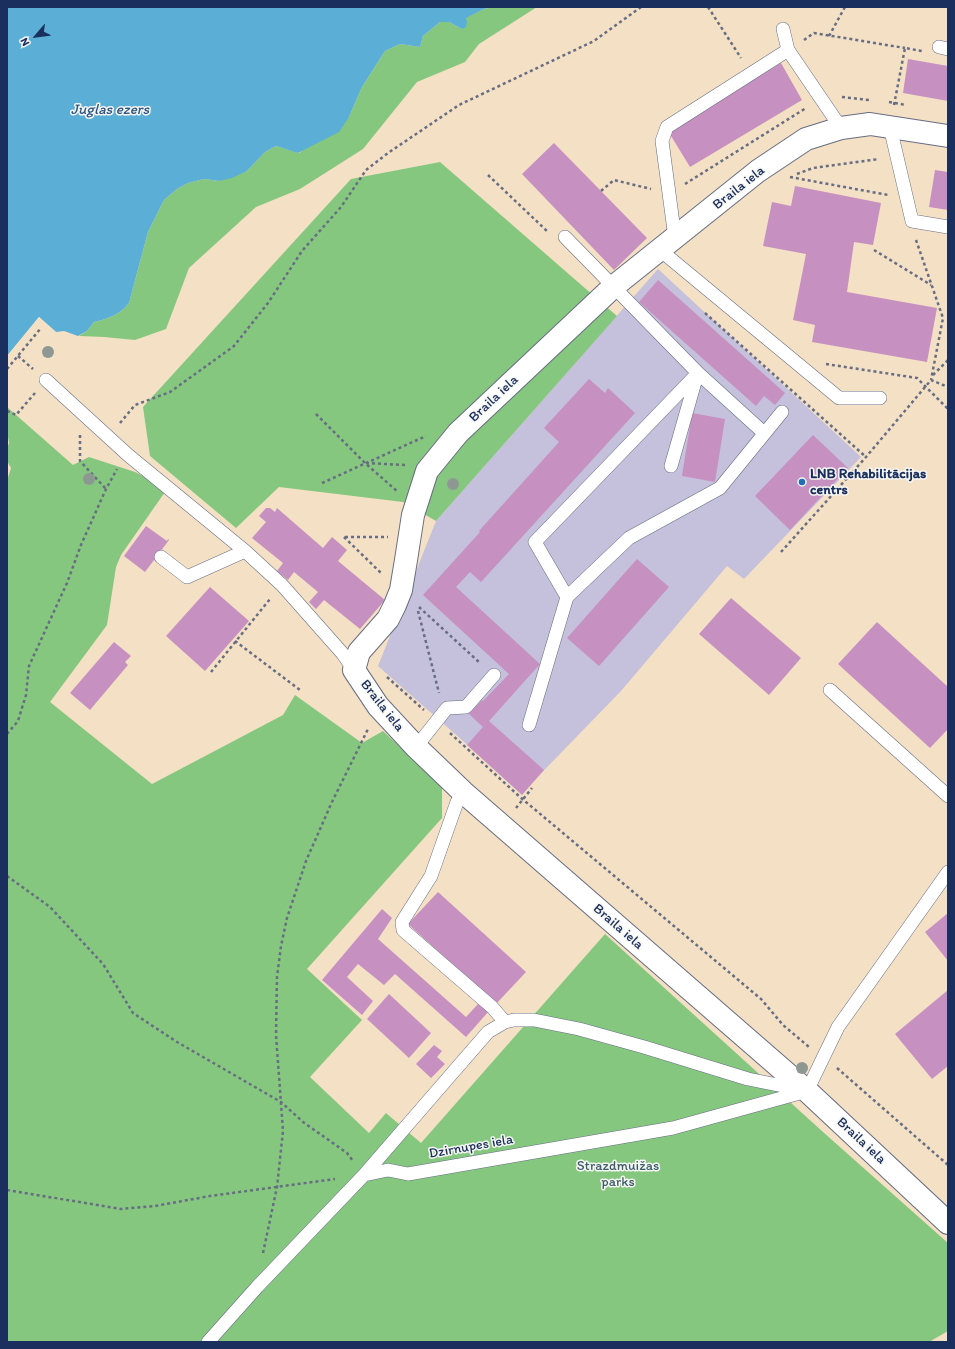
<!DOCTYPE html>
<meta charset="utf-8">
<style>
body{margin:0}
#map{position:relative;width:955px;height:1349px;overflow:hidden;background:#f4e0c5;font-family:Itim,sans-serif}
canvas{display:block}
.frame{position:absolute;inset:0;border:8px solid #1b2f5e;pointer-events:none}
.north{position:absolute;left:16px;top:16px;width:40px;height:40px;-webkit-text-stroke:3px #f6f6f2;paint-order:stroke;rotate:242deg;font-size:11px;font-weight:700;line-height:16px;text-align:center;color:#1b2f5e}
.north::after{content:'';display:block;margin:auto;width:14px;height:18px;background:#1b2f5e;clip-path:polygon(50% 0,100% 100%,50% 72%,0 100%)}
</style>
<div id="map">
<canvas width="955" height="1349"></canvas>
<div class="frame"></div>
<div class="north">N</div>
</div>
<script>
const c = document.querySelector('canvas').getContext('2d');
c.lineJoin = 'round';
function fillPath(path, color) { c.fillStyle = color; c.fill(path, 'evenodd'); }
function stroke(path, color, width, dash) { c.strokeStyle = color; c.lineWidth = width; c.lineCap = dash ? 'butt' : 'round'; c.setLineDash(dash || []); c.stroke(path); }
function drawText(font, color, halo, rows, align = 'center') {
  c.font = font + ' Itim,sans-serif'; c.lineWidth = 3; c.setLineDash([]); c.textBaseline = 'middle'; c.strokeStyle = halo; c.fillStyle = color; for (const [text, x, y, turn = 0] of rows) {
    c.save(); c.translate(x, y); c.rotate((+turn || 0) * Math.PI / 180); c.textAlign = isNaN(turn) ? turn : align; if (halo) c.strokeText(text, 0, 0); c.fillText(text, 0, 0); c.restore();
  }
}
fillPath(new Path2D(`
 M 658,269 L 861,457 L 744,579 L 727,566 L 621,691 L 522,793 L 378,666 L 436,521 Z`), '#c5c0db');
fillPath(new Path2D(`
 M 493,7 L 537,7 L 479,44 L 465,62 L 417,82 L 363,149 L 300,189 L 256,207 L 189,268 L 166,329 L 135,340 L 104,337 L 79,336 L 87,331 L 94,322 C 108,319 121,314 129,303 L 148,232 L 164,200 L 177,189 L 188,183 L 204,179 L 219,181 L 247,171 L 265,152 L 276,146 L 299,153 L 349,117 L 362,87 L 385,51 L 400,44 L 420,47 L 423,36 L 440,22 L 449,22 L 462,29 L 465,18 L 484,9 Z
 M 440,162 L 617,316 L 436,521 L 403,502 L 279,487 L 236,528 L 150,456 L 143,407 L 351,179 Z
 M 7,407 L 73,465 L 89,457 L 135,472 L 149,479 L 165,492 L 121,555 L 116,567 L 107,625 L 50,702 L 152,784 L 283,715 L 295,695 L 362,743 L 383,731 L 442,786 L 442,818 L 307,969 L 362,1020 L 310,1077 L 369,1133 L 386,1113 L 421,1143 L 605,934 L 823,1132 L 948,1243 L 948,1331 L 929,1342 L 7,1342 L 7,481 L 11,468 L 7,461 L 7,449 L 9,443 L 7,431 Z`), '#86c77f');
fillPath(new Path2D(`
 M 7,7 L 493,7 L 484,9 L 466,18 L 467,22 L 466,27 L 462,29 L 449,22 L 440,22 L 423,36 L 420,47 L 400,44 L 385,51 L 362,87 L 349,117 L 339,132 L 298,153 L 276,146 L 265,152 L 247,171 L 232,178 L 219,181 L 204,179 L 188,183 L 177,189 L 164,200 L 148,232 L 129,303 C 121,314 108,319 94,322 L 87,331 L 78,336 L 64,331 L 56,332 L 39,317 L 7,356 Z`), '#5bafd7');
fillPath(new Path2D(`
 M 39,317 L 56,332 L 55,334 L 39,320 L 7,358 L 7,356 Z`), '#f4e0c5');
fillPath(new Path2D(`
 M 908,59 L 948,66 L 948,101 L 903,93 Z
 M 781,63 L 802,100 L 690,167 L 668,131 Z
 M 554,143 L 647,238 L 614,270 L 522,174 Z
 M 935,170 L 948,172 L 948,210 L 929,207 Z
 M 795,186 L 881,203 L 873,245 L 854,242 L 847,292 L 937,308 L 927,362 L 812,342 L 815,325 L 793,320 L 806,254 L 763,246 L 772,202 L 791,206 Z
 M 658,280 L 785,393 L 775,405 L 764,396 L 756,406 L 639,302 Z
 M 589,379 L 605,393 L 608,388 L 635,413 L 481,582 L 470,572 L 456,587 L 540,664 L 489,721 L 544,770 L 522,795 L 467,745 L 483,727 L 469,714 L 482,700 L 483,701 L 509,674 L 423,595 L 480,532 L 479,531 L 559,442 L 544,428 Z
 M 692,413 L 725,419 L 715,482 L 682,476 Z
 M 813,435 L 848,468 L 790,530 L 755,496 Z
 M 266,508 L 270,508 L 275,512 L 277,508 L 323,548 L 332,537 L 347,550 L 338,561 L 385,600 L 360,629 L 324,600 L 316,609 L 309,602 L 318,592 L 294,572 L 288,580 L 277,571 L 283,563 L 252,538 L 266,522 L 259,516 Z
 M 146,526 L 167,541 L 168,539 L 169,540 L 145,572 L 124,556 Z
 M 637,559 L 669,587 L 599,666 L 567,638 Z
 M 210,587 L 249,621 L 205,671 L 166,636 Z
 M 731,598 L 801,658 L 769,695 L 699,634 Z
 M 877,622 L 948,687 L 948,729 L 930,748 L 838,664 Z
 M 114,642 L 131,656 L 125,662 L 128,665 L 90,710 L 70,693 Z
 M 438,892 L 526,972 L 496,1004 L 408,924 Z
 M 382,909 L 392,918 L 378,939 L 466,1017 L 478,1004 L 489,1011 L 466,1037 L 395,974 L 384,985 L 358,964 L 347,977 L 373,1001 L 362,1015 L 322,980 Z
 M 948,913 L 948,961 L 925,932 Z
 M 948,990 L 948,1066 L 932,1079 L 895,1034 Z
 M 389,994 L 431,1033 L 409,1058 L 367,1019 Z
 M 434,1045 L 442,1051 L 437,1057 L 445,1064 L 431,1078 L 416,1064 Z`), '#c691c1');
const service = new Path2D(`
 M 783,29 L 788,50 L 841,128
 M 939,47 L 948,49
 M 890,127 L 912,221 L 948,227
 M 565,237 L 698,373 L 764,433
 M 675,238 L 662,141 L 667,127 L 788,50
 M 660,250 L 839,398 L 880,398
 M 46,380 L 128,455 L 245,551 L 282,585 L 343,654 L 354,670
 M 671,466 L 697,375
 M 161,557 L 187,577 L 245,551
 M 567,597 L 535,542 L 698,373
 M 830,690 L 948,796
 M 529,725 L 567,597 L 629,538 L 720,488 L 782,412
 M 416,747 L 447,708 L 466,707 L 494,675
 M 463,792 L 457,802 L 431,876 L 402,922 L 403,930 L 492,1007 L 505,1022
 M 807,1091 L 838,1027 L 948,872
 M 364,1175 L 488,1032 L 505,1022 L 514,1020 L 534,1020 L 579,1029 L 644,1047 L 748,1079 L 803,1090
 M 208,1342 L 257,1287 L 364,1175 L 388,1170 L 408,1174 L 673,1128 L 807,1091`);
const minor = new Path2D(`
 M 948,136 L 870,124 L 841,128 L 806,139 L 758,171 L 613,287 L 458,433 L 427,471 L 413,515 L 406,560 L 401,590 L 395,605 L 388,619 L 359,652 L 354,670 L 378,706 L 416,747 L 463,792 L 807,1091 L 948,1223`);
stroke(service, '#676d82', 14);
stroke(minor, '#676d82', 24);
stroke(new Path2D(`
 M 708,7 L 741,58
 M 829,36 L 845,7
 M 804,40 L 814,33 L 905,48
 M 842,97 L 869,100
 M 889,102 L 906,105
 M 894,105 L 905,48 L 922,51
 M 797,174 L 813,168 L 879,159
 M 488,175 L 548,232
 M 790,177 L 888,195
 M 685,184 L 806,108
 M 601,191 L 614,180 L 651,189
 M 916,240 L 943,318 L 931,380
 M 874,250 L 931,285
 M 705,313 L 866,457
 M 18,356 L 33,369
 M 826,364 L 917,378 L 948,409
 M 7,369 L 41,328
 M 933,375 L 948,360
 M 7,411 L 16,415 L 35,393
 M 316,414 L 365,463 L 398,492
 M 120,423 L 135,405 L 170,392 L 234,346 L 268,303 L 302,251 L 341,207 L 366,170 L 388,153 L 459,105 L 594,41 L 641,7
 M 80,435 L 80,461 L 106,489
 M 366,463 L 405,465
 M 322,483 L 426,436
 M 344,537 L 381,573
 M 345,537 L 388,537
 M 781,552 L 866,457 L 931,380 L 948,387
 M 419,607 L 480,663
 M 418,611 L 439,693
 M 235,641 L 300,690
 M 211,672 L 270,599
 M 387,677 L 424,710
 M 450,733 L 520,797 L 761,999 L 783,1025 L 809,1047
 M 7,734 L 18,721 L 26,695 L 29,666 L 67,583 L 81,545 L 106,489 L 117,469
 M 516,808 L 532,788
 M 7,876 L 50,907 L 103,964 L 133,1013 L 177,1042 L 281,1102 L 303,1122 L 347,1153 L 353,1161
 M 837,1068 L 948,1165
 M 7,1190 L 121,1209 L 155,1206 L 210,1196 L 335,1179
 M 263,1253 L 277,1187 L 283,1131 L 276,1035 L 277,977 L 281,946 L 287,918 L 306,861 L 331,804 L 368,729`), '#676d82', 2.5, [3, 3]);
stroke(service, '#fff', 13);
stroke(minor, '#fff', 22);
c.fillStyle = '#8e9892';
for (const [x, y] of [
 [48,352],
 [89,479],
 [453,484],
 [802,1068]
]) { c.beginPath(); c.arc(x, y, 6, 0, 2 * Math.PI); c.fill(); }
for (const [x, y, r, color] of [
 [802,482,4,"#1f6fb2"]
]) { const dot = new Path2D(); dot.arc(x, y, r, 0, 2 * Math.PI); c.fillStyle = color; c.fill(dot); stroke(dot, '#f6f6f2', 1.5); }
drawText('14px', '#1b2f5e', '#f6f6f2', [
 ["Braila iela",739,188,-38],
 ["Braila iela",494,399,-43],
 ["Braila iela",382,706,52],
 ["Braila iela",618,927,41],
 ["Braila iela",861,1141,43],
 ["Dzirnupes iela",471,1147,-10]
]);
drawText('bold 14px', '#1b2f5e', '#f6f6f2', [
 ["LNB Rehabilitācijas",810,474],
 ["centrs",810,490]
], 'left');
drawText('14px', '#3b5d68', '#f6f6f2', [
 ["Strazdmuižas",618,1166],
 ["parks",618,1182]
]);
drawText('italic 15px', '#2e5582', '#f6f6f2', [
 ["Juglas ezers",110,110]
]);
</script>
